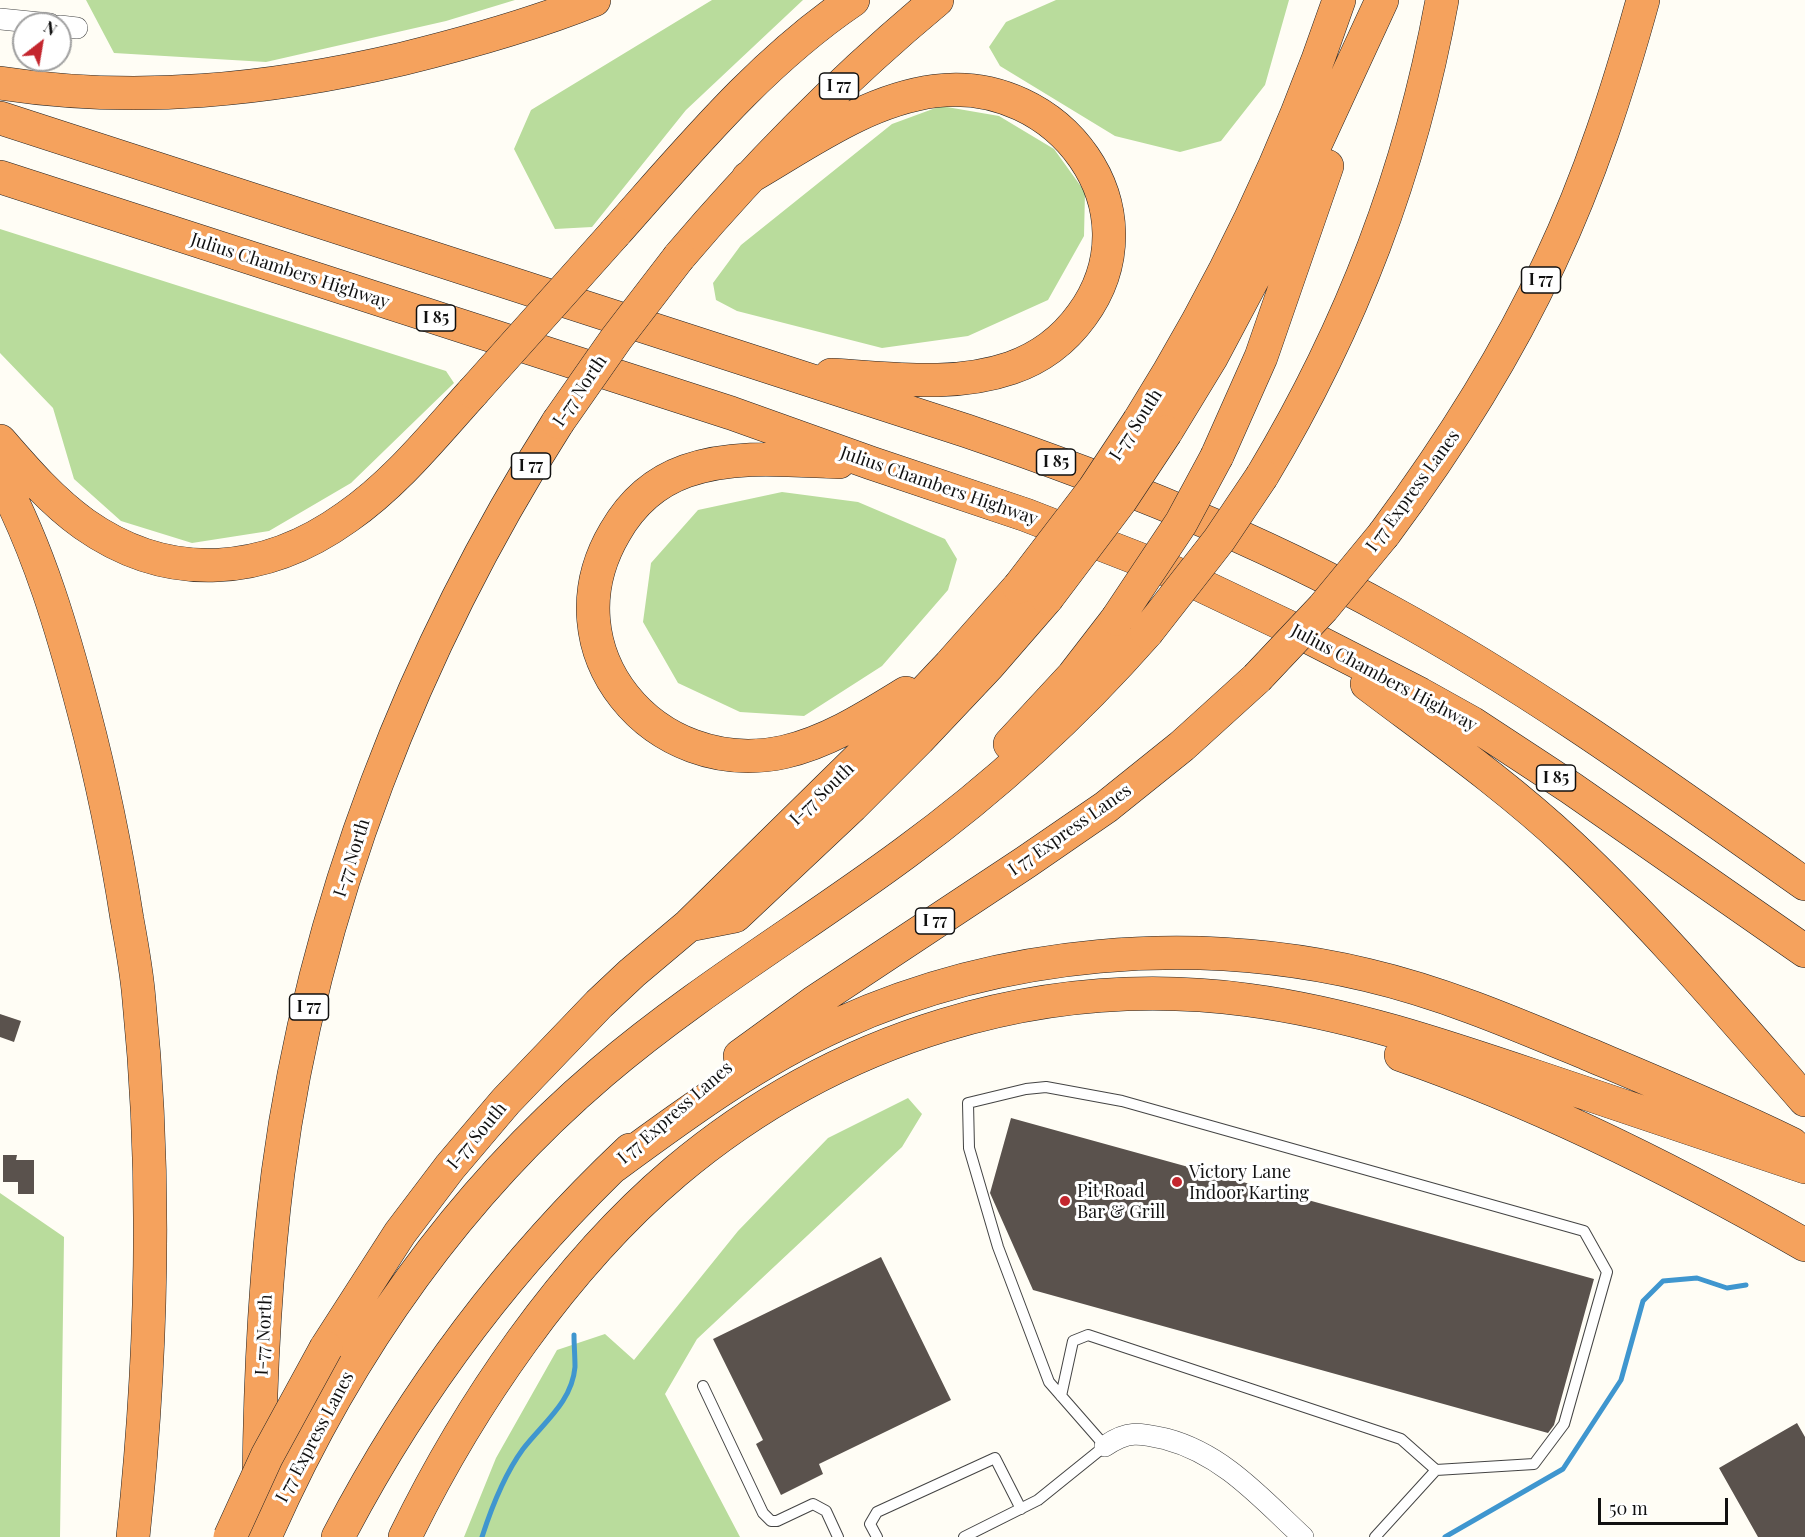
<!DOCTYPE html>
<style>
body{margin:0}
#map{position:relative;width:1805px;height:1537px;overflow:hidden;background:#fffdf5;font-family:"Playfair Display",serif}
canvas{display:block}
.north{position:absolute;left:12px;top:12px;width:60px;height:60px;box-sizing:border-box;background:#fff;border:2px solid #a0a0a0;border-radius:50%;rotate:31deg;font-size:16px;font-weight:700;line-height:24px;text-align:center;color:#111}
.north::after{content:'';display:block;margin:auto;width:21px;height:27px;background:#c4262e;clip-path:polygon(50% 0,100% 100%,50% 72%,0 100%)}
.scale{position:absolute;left:1598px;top:1498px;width:130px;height:27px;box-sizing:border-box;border:3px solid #111;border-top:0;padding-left:8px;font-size:18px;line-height:21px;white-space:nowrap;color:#111;-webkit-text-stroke:4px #fff;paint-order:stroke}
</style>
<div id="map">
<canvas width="1805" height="1537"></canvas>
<div class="north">N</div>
<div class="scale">50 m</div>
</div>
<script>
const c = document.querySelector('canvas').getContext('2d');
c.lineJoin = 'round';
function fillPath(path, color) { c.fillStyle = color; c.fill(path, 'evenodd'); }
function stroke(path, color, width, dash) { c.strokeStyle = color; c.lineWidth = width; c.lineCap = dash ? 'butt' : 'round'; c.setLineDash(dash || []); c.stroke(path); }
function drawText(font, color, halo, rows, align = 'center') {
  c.font = font + ' "Playfair Display",serif'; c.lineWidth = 6; c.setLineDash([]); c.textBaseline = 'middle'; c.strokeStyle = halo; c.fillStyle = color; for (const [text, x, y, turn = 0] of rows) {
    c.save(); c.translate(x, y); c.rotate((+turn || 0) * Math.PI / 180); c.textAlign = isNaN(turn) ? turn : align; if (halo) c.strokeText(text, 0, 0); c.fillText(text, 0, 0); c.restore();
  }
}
fillPath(new Path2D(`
 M 86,0 L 515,0 L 446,21 L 266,62 L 114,53 Z
 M 712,0 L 803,0 L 686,110 L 592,227 L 555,229 L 514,149 L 531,110 Z
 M 1056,0 L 1289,0 L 1265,85 L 1221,141 L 1180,152 L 1115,136 L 1000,66 L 989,47 L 1006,22 Z
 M 941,106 L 999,116 L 1054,149 L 1085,192 L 1084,236 L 1048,300 L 968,336 L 882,348 L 737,311 L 716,300 L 713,283 L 741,245 L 892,124 Z
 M 0,229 L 446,371 L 454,383 L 351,483 L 269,531 L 192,543 L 121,521 L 74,479 L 53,408 L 0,353 Z
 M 782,492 L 858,502 L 945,539 L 957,559 L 948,590 L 882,666 L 804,716 L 740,712 L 678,683 L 643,622 L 651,563 L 698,510 Z
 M 908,1098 L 922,1114 L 902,1147 L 697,1339 L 665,1394 L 740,1537 L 464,1537 L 496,1458 L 557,1350 L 605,1334 L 634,1360 L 738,1231 L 828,1138 Z
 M 0,1193 L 64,1237 L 60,1537 L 0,1537 Z`), '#b9dc9c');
stroke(new Path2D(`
 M 482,1537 C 492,1506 504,1475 523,1449 C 543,1423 572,1402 575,1367 C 575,1357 574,1345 574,1335
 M 1445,1537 L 1563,1469 L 1621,1380 L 1643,1301 L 1663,1281 L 1697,1278 L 1727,1288 L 1746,1285`), '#3f96cf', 5);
fillPath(new Path2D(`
 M 0,1014 L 21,1021 L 14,1042 L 0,1037 Z
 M 1011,1118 L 1594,1279 L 1554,1425 L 1548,1433 L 1033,1290 L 990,1193 Z
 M 3,1155 L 17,1155 L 16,1160 L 34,1160 L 34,1194 L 18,1194 L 18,1182 L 3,1182 Z
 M 881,1257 L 951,1400 L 819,1464 L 823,1474 L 781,1495 L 756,1444 L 763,1440 L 713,1339 Z
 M 1797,1423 L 1805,1437 L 1805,1537 L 1758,1537 L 1719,1468 Z`), '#5a524d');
const service = new Path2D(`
 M 703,1386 L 763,1513 L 771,1521 L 777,1521 L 813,1504 L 826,1511 L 838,1537
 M 1061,1396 L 1073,1341 L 1088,1335 L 1401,1439 L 1436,1470
 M 877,1537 L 870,1524 L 877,1512 L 995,1458 L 1021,1509
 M 964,1537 L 1038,1500 L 1105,1446 L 1049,1382 L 998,1247 L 969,1148 L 968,1103 L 1026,1089 L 1046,1087 L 1122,1101 L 1584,1231 L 1607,1272 L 1564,1424 L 1534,1464 L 1436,1470 L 1375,1537`);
const minor = new Path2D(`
 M 0,19 L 50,24
 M 60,26 L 77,28
 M 1105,1446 C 1128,1430 1140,1433 1166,1439 C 1223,1454 1261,1498 1303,1537`);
const motorway = new Path2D(`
 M 0,83 C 137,104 269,90 402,59 C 467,43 532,25 594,0
 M 0,118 L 967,431 C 1113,481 1256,537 1391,612 C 1536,691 1670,789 1805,884
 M 0,177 L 731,413 L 871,463 L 1026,515 L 1175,573 L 1293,629 L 1420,694 L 1472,723 L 1571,788 L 1805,951
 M 748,178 C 807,144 866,100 935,91 C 1059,75 1159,209 1082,315 C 1064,340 1040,358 1011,368 C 953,388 890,378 831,375
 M 615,233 C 689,150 760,63 853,0
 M 679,257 C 758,164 843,78 937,0
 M 1139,421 C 1222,289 1289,149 1339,0
 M 1166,432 L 1211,358 L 1255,275 L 1382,0
 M 0,441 C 26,471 52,501 84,524 C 169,584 265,576 347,517 C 396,483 434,435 473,392
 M 1217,456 L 1261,357 L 1327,166
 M 839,462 C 789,460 734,454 686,471 C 655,482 631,504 615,532 C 545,650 654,780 784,752 C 828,742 867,717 906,693
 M 1262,476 C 1352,326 1411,171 1442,0
 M 0,477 C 39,550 63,632 84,712 C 102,780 116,849 127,919 C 132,946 137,973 139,1000 C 157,1178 152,1359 133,1537
 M 1384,534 C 1448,448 1505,359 1550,262 C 1590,177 1618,90 1643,0
 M 1367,684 C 1436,736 1507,786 1570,845 C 1654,924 1729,1013 1805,1100
 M 1010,744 L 1073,676 L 1117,619
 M 689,925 L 735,916 L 852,806 L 919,739 L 988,666 L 1047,598
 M 1401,1055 C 1542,1104 1676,1171 1805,1245
 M 740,1056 L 813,1003 L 1026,862 L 1106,807 L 1182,746 L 1257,678
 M 614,1166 C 686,1113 757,1061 839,1024 C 1002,950 1193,934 1367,975 C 1444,993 1516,1024 1588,1054 C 1657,1083 1725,1111 1792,1144
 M 326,1348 L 400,1233 L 450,1167 L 506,1101 L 599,1004 L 632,973 L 689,925 L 899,719 L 950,665 L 1019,587
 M 259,1481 C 260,1378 265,1276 278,1173 C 313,907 414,648 558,422
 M 265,1537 C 344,1357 452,1200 602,1072 C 697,991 805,927 905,853 C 994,788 1074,715 1147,632
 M 338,1537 C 413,1393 512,1261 630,1150
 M 405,1537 C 468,1407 564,1266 675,1172 C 834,1038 1041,972 1248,1000 C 1347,1013 1442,1045 1537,1077 C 1626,1107 1716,1137 1805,1167`);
stroke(service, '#444', 12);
stroke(minor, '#444', 22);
stroke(motorway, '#222', 34);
stroke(service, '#fff', 10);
stroke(minor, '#fff', 21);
stroke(motorway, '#f5a25d', 33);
const motorwayBridge = new Path2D(`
 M 473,392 L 615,233
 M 558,422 L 616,339 L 679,257
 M 1019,587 L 1094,489 L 1139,421
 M 1047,598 L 1121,500 L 1166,432
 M 1117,619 L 1181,523 L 1217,456
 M 1147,632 L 1219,540 L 1262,476
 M 1257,678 L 1323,608 L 1384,534
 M 230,1537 L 267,1456 L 326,1348`);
stroke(motorwayBridge, '#222', 34, []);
stroke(motorwayBridge, '#f5a25d', 33);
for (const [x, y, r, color] of [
 [1177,1182,6,"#c4262e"],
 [1065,1201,6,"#c4262e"]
]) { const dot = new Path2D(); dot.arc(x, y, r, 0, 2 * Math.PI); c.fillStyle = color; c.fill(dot); stroke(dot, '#fff', 2); }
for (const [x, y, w] of [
 [839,86,39],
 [1541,280,39],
 [436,318,39],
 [1056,462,39],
 [531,466,39],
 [1556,778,39],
 [935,921,39],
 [309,1007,39]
]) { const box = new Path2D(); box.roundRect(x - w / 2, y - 13, w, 26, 4.5); c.fillStyle = '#fff'; c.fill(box); stroke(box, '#111', 1.5); }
drawText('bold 16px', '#111', null, [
 ["I 77",839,86],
 ["I 77",1541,280],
 ["I 85",436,318],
 ["I 85",1056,462],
 ["I 77",531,466],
 ["I 85",1556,778],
 ["I 77",935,921],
 ["I 77",309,1007]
]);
drawText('18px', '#111', '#fff', [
 ["Julius Chambers Highway",290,271,18],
 ["I-77 North",580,391,-56],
 ["I-77 South",1136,425,-57],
 ["Julius Chambers Highway",939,486,19],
 ["I 77 Express Lanes",1413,491,-54],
 ["Julius Chambers Highway",1384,678,28],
 ["I-77 South",822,794,-44],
 ["I 77 Express Lanes",1070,830,-35],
 ["I-77 North",352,858,-72],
 ["I 77 Express Lanes",675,1113,-41],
 ["I-77 South",477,1136,-50],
 ["I-77 North",264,1335,-87],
 ["I 77 Express Lanes",315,1437,-62]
]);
drawText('18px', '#111', '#fff', [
 ["Victory Lane",1189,1172],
 ["Indoor Karting",1189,1193],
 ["Pit Road",1077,1191],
 ["Bar & Grill",1077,1212]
], 'left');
</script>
